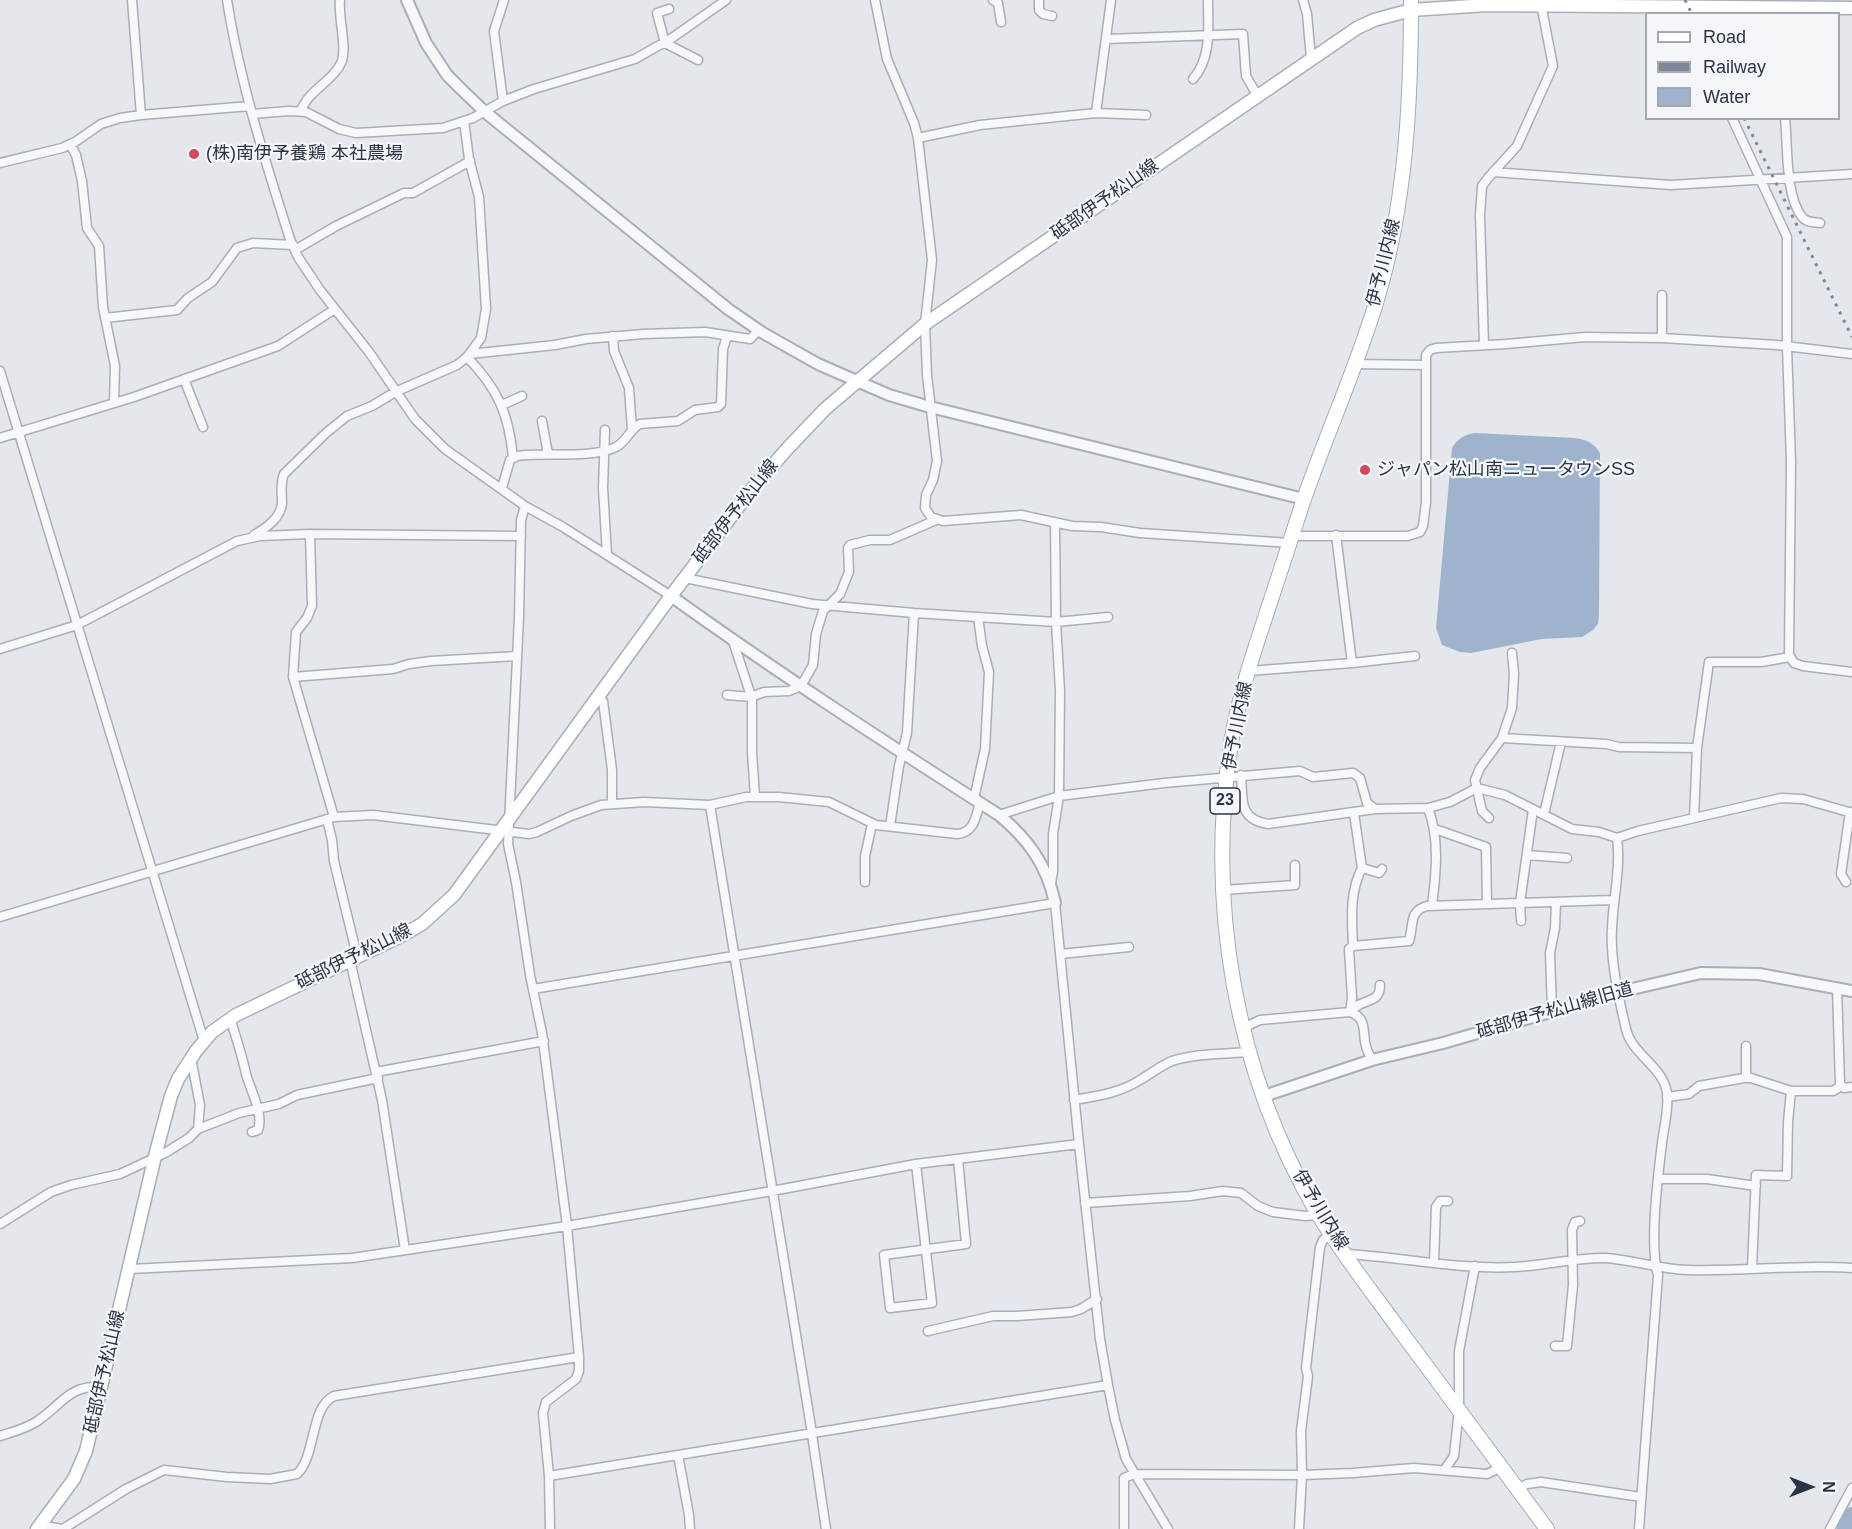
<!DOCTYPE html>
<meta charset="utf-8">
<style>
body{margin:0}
#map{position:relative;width:1852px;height:1529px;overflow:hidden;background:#e4e7ec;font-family:Helvetica,sans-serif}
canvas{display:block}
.legend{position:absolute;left:1645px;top:12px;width:195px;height:108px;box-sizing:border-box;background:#f4f6f9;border:2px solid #a4a8b1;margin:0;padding:8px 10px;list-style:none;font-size:18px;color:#2b3445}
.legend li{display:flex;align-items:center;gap:12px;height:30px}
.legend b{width:30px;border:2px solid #a4a8b1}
.north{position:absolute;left:1780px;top:1457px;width:60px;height:60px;-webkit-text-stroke:4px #f4f6f9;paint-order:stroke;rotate:90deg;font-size:16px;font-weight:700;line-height:24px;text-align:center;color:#2b3445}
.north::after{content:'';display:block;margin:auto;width:21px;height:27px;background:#2b3445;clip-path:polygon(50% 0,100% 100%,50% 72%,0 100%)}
</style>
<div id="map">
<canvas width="1852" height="1529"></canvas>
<ul class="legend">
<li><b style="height:8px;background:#fff"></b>Road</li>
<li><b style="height:8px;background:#7d8696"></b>Railway</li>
<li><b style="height:16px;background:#9fb4cc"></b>Water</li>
</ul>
<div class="north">N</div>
</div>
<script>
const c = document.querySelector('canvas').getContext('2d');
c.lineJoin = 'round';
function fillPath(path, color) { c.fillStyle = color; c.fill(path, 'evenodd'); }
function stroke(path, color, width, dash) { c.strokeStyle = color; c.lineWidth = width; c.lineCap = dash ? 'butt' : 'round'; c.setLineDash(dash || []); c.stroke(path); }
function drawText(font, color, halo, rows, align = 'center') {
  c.font = font + ' Helvetica,"Noto Sans JP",sans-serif'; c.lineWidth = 4.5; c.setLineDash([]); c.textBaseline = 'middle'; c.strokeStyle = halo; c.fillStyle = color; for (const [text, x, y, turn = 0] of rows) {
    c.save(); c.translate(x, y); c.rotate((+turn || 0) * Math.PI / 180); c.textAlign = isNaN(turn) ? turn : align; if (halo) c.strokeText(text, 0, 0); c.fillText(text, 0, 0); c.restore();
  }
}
fillPath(new Path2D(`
 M 1475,433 L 1575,438 C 1587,440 1594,443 1600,453 L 1599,615 L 1598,624 L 1593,630 L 1582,637 L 1542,639 L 1471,653 L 1460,652 L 1442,645 L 1436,628 L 1452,448 C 1458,438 1464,435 1475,433 Z`), '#9fb4cc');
stroke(new Path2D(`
 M 1846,1529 L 1852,1516`), '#9fb4cc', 18);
const minor = new Path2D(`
 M 132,0 L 141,115
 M 227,0 C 240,82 265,161 290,239 L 298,257 L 320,290 L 369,352 L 415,419 L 445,449 L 525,506 L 563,527 L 671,596
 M 875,0 L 887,59 L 914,123 L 918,138 L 932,260 L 925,324 L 927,375 L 937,461 L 933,480 L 926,495 L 925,508 L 931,517 L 943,521 L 1021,515 L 1072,526 L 1101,527 L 1140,533 L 1290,543
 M 993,0 L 998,3 L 1001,22
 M 1039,0 L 1039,10 L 1043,14 L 1052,16
 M 1303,0 L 1307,14 L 1311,58
 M 669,9 L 657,13 L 665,43 L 698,60
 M 1106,39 L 1243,34 L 1246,76 L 1257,95
 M 1193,79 C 1212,58 1208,26 1208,0
 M 503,101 L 494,31 L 504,0
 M 301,111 C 308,90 334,81 342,61 C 347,45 338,18 340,0
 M 1096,113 L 1146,115
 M 252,114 L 289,111 L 306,112 L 339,129 L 356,133 L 443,128 L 473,118 L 503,101 L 534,89 L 635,59 L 672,38 L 726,0
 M 1732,118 L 1787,237 L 1787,347 L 1791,461 L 1789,655 L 1794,663 L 1803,666 L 1852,672
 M 1785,118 C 1788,146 1785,196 1802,217 C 1807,223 1813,222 1820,223
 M 918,138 L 980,125 L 1096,113 L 1111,0
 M 70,144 L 76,155 L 82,181 L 87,228 L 99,246 L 103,307 L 115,366 L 114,403
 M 0,163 L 62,148 L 75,142 L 101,124 L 120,118 L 141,115 L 250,106
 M 1493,172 L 1671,185 L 1852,174
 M 295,250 L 336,226 L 404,193 L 413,193 L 470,161
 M 105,318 L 177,310 L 188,298 L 212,282 L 237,248 L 253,243 L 293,245
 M 613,336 L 614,351 L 629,388 L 632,430
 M 1662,338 L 1662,295
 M 1484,345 L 1480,215 L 1482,186 L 1488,178 L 1517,146 L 1553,66 L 1541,4
 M 470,354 L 555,345 L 586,339 L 643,334 L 705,332 L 750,339 L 759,330
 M 467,357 C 498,389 509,414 513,458
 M 1354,364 L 1426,365
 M 0,371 L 204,1041
 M 184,379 L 203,427
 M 502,405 L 522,396
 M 542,421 L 548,454
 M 605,430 L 603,488 L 607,555
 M 0,438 L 134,397 L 278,346 L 335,309
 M 502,488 L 510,460 L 517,456 C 546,452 592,459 616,447 C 627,441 629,430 640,424 L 678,421 L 695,410 L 718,407 L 721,404 L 723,349 L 727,336
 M 525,506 L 521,520 L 519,617 L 508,844 L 516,882 L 530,975 L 542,1033 L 567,1226 L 579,1357 L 579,1371 L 576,1379 L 546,1402 L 543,1413 L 549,1476 L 550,1529
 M 310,534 L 312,606 L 307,618 L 296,632 L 293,677 L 334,817
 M 254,535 C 266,528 281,518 282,503 C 282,492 280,484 284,474 L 326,433 L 347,416 L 372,406 L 395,392 L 457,365 L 467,357 L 481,338 L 486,309 L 479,197 L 469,159 L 464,121
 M 1292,536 L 1408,536 L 1420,532 L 1423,526 L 1426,502 L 1426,355 L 1430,350 L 1436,348 L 1506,344 L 1585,337 L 1662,338 L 1777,345 L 1852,354
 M 685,578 L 812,604 L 914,613 L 1056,622 L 1108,617
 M 733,641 L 752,699 L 752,752 L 755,797
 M 0,649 L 77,625 L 237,541 L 260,536 L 310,534 L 521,536
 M 1352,663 L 1415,656
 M 1249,671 L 1352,663 L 1336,535
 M 293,677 L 393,669 L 409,664 L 431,661 L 517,656
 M 727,695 L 751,697 L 764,692 L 789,691 L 801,686 L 813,665 L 816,634 L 823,611 L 840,594 L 849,572 L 848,548 L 850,545 L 870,540 L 890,540 L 936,520
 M 598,697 L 603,701 L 612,770 L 612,803
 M 1502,738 L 1606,744 L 1619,747 L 1697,748
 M 1241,775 C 1243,800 1238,819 1268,824 L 1375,809
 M 974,799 L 985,749 L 989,672 L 982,646 L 978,617
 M 710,805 L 810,1421 L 826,1529
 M 1428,808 C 1440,839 1436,873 1432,906
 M 1354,813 L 1362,868
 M 1544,814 L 1561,742
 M 999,815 L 1059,796 L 1164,783 L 1300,771 L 1313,777 L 1353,773 L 1360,778 L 1367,803 L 1375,809 L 1428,808 L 1450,802 L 1473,790 L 1481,789 L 1505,795 L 1572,829 L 1599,832 L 1617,838 L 1638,831 L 1781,798 L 1803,799 L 1852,813
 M 1489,818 L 1482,811 L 1475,780 L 1480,768 L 1502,738 L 1512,708 L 1514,674 L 1512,653
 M 1694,818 L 1697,748 L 1709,662 L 1761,662 L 1790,657
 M 327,819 L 332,840 L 334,861 L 357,956
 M 890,826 L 899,766 L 907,733 L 914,613
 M 1435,829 L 1486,847 L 1487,904
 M 1617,838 C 1621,869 1613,898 1612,929 C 1610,960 1619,999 1626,1029 C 1632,1055 1663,1066 1667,1093 C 1669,1110 1664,1126 1662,1143 C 1658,1176 1649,1245 1658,1275 L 1639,1529
 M 1527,855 L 1567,858
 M 865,882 L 865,856 L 872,824
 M 1846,882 L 1841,874 L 1850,812
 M 1051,884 L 1053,871 L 1053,834 L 1059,796 L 1060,691 L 1056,622 L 1055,522
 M 1223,890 L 1295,885 L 1295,865
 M 0,917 L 334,817 L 373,815 L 529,834 L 537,832 L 571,816 L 601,805 L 644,802 L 710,805 L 746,797 L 779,797 L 829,802 L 876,825 L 957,834 C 974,833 976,817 980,802
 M 1521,921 L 1520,903 L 1533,809
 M 1353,946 C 1352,920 1349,893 1362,868 L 1379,873 L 1382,869
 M 1061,954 L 1129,947
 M 350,960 L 382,1100 L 405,1250
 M 1837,988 L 1840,1084 L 1844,1088 L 1852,1087
 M 533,989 L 1055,903 L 1079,1144 L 1100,1339 L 1108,1385 L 1115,1420 L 1126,1459 L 1168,1529
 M 1552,1010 L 1550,953 L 1555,928 L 1556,902
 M 1350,1012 L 1352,998 L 1349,949 L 1353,946 L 1409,941 C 1414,926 1408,911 1427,906 L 1613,900
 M 1351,1012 C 1360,997 1380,1006 1380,985
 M 230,1018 C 236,1037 242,1055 246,1074 C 250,1089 264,1114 258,1130 L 252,1132
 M 1243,1028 L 1260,1020 L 1350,1012 C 1368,1018 1362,1033 1366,1046 C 1367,1051 1370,1056 1372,1060
 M 1746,1046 L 1746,1078
 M 191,1058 L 200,1105 L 198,1129
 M 376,1072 L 544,1041
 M 1667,1097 L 1689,1094 L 1699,1086 L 1744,1078 L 1751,1078 L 1791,1091 L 1833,1091 L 1841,1086
 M 1074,1100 C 1097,1096 1120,1093 1140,1080 C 1151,1074 1160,1066 1172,1061 C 1197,1053 1225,1054 1250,1052
 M 916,1164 L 932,1303 L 890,1308 L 884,1255 L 966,1244 L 958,1159
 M 1659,1179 L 1707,1179 L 1756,1186
 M 1085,1203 L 1190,1196 L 1223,1191 L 1241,1193 L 1258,1206 L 1273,1212 L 1305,1216 L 1319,1215
 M 0,1224 L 51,1192 L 71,1185 L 120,1174 L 165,1153 L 189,1138 L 198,1129 L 239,1113 L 279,1104 L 297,1095 L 378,1078
 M 1346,1254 C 1402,1257 1459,1270 1515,1267 C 1545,1266 1575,1257 1606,1258 C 1633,1260 1660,1269 1687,1270 C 1742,1272 1797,1264 1852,1268
 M 1434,1262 L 1436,1207 L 1440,1201 L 1448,1201
 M 1752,1268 L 1756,1175 L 1787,1176 L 1788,1122 L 1791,1091
 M 130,1269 L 352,1258 L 567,1226 L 772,1191 L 916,1164 L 1079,1144
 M 928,1331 L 993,1316 L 1017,1316 L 1072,1312 L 1081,1309 L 1097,1299
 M 1555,1346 L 1567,1346 L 1573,1285 L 1572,1230 L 1575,1222 L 1580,1221
 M 0,1436 C 12,1432 25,1429 36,1422 C 62,1405 68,1385 102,1387
 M 678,1455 L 689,1515 L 690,1529
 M 1445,1469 L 1454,1456 L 1459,1409 L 1459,1351 L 1475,1266
 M 549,1476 L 1108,1385
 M 1518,1489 L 1527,1484 L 1541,1482 L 1641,1497
 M 40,1525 L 62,1529
 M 63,1529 L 126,1489 L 164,1470 L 227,1477 L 270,1479 L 297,1474 C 316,1457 310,1407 334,1396 L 579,1357
 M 1124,1529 L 1124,1478 L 1134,1474 L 1302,1475 L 1353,1473 L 1414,1468 L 1487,1474 L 1502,1467
 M 1299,1529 L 1302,1475 L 1301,1431 L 1308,1376 L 1306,1368 L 1320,1247 L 1323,1240 L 1331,1233
 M 1830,1529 L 1852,1488`);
const tertiary = new Path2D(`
 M 407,0 L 426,43 L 447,75 L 462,90 L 485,112 L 728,309 L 763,333 L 818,364 L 889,395 L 930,407 L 1304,499
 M 671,596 C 778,673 888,744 999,815 C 1028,839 1047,865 1055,903
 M 1264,1096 L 1372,1060 L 1443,1043 L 1619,992 L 1701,973 L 1759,974 L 1852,991`);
const secondary = new Path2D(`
 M 37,1529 L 74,1479 L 86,1451 L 155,1156 L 171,1096 L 178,1079 L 196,1051 L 212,1032 L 236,1015 L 401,936 L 422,924 L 454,895 L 671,596 L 752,489 L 787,449 L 825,409 L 925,324 L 1357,28 L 1374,20 L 1411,10 L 1487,5 L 1852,8`);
const primary = new Path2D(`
 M 1411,0 C 1411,103 1406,204 1376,303 C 1355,372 1325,437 1302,505 C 1290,542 1278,579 1266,615 C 1252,657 1238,700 1231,743 C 1206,904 1235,1073 1318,1214 C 1342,1254 1372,1292 1399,1329 C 1448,1396 1498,1462 1547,1529`);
stroke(minor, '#a9aeb7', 11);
stroke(tertiary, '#a9aeb7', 14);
stroke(secondary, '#a9aeb7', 15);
stroke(primary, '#a3abb8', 16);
stroke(minor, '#f7f8fa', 8);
stroke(tertiary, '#f7f8fa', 10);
stroke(secondary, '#fff', 12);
stroke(primary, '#fff', 14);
stroke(new Path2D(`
 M 1685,0 L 1692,14
 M 1744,118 L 1852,337`), '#7d8696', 3, [3, 6]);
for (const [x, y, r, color] of [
 [194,154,6,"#d1495b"],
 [1365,470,6,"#d1495b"]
]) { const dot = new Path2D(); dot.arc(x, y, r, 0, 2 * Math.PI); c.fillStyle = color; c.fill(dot); stroke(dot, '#f4f6f9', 2); }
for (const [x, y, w] of [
 [1225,801,30]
]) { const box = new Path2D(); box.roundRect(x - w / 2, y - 13, w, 26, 4.5); c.fillStyle = '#f4f6f9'; c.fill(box); stroke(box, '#2b3445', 1.5); }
drawText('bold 16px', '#2b3445', null, [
 ["23",1225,801]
]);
drawText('18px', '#2b3445', '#f4f6f9', [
 ["(株)南伊予養鶏 本社農場",206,154],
 ["ジャパン松山南ニュータウンSS",1377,470]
], 'left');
drawText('18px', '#2b3445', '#f4f6f9', [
 ["砥部伊予松山線",1105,200,-35],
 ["伊予川内線",1384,263,-76],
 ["砥部伊予松山線",736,512,-52],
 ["伊予川内線",1238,726,-79],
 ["砥部伊予松山線",354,957,-26],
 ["砥部伊予松山線旧道",1555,1011,-16],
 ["伊予川内線",1320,1210,59],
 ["砥部伊予松山線",105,1372,-77]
]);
</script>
